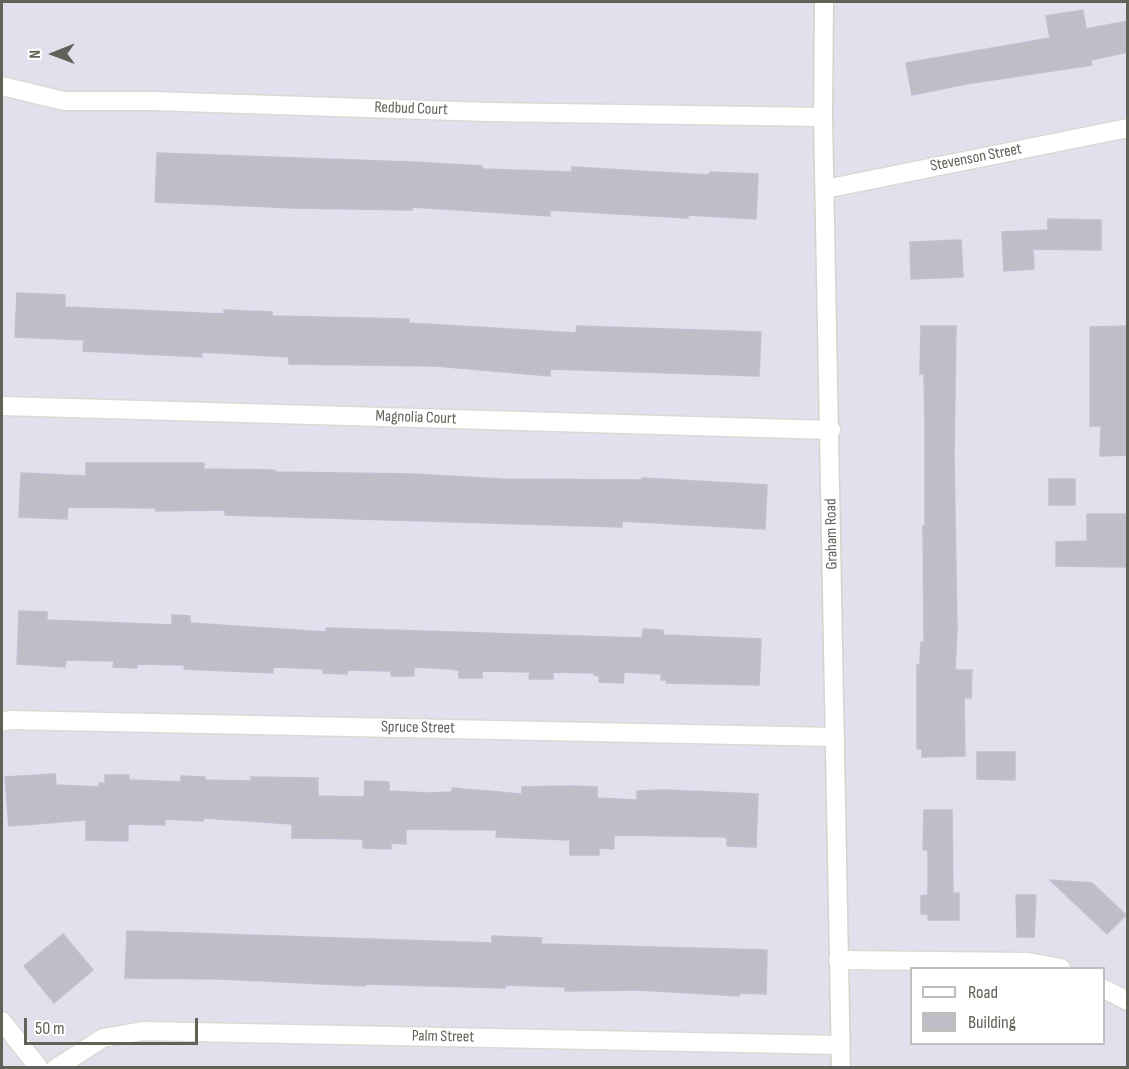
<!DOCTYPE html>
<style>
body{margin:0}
#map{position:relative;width:1129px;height:1069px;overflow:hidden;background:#e4dfed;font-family:"Sofia Sans Condensed",sans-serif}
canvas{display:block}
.frame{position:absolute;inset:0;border:3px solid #606258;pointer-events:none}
.legend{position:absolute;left:910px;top:967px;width:195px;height:78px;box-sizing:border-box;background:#fff;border:2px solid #bfc0bc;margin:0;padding:8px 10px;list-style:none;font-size:18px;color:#606258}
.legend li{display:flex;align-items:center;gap:12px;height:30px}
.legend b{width:30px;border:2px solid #bfc0bc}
.north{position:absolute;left:24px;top:24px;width:60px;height:60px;-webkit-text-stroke:4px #fff;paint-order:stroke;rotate:269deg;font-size:16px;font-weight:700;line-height:24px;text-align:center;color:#606258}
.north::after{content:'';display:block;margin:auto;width:21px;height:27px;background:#606258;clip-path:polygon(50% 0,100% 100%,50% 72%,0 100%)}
.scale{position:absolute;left:24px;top:1018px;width:174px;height:27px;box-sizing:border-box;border:3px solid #606258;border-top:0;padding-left:8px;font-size:18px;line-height:21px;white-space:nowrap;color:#606258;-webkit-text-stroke:4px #fff;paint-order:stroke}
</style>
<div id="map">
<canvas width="1129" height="1069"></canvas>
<div class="frame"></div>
<ul class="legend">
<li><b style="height:8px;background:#fff"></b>Road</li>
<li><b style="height:16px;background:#c0bdc7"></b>Building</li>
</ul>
<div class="north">N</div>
<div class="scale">50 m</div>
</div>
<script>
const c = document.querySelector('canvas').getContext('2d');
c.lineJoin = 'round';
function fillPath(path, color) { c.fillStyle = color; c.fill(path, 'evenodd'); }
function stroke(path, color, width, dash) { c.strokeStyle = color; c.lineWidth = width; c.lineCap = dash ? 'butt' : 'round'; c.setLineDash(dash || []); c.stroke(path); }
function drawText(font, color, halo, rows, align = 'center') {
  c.font = font + ' "Sofia Sans Condensed",sans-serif'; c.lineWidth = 4.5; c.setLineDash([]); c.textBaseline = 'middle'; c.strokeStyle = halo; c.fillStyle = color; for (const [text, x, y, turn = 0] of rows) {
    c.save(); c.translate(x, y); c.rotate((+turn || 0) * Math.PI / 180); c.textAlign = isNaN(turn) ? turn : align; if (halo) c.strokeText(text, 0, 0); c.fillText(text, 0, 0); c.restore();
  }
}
const building = new Path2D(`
 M 1083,10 L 1086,29 L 1128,21 L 1128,52 L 1091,60 L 1092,65 L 966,84 L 912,95 L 906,63 L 1050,38 L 1046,16 Z
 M 157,153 L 412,162 L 482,166 L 482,169 L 572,172 L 572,167 L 709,175 L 710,172 L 758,174 L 756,219 L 688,215 L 688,218 L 550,210 L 550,216 L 412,207 L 412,210 L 294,208 L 155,202 Z
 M 1048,219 L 1101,220 L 1101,250 L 1033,249 L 1034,269 L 1004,271 L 1002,232 L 1048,230 Z
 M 961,240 L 963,277 L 911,279 L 910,242 Z
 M 17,293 L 65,295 L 65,307 L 224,314 L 224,310 L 272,312 L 272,316 L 409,319 L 409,323 L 576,333 L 577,326 L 761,332 L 759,376 L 550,369 L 550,376 L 436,366 L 289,364 L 289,357 L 202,352 L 202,357 L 83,351 L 84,340 L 15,337 Z
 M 921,326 L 956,326 L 954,455 L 957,629 L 955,670 L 972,670 L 971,698 L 964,698 L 965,756 L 922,757 L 922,749 L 917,749 L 917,665 L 920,665 L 921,642 L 924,642 L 923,526 L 925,526 L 925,428 L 924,374 L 920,374 Z
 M 1128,326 L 1128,455 L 1100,456 L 1101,426 L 1090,426 L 1090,327 Z
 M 86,463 L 204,463 L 204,469 L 275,470 L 275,472 L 414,474 L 502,479 L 642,480 L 642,478 L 767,485 L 765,529 L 622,521 L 622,527 L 225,515 L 225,510 L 156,511 L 156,508 L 68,507 L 67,519 L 19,517 L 21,473 L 86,476 Z
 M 1049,479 L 1075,479 L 1075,505 L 1049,505 Z
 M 1087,514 L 1128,514 L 1128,567 L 1056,566 L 1056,542 L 1087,541 Z
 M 19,611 L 47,612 L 47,620 L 172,625 L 172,615 L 190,616 L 190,623 L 326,632 L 326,628 L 642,638 L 643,629 L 663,630 L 663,635 L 761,639 L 759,685 L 666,683 L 667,680 L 661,680 L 661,674 L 624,672 L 623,683 L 599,682 L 599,676 L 594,675 L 594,673 L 553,672 L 553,679 L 529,679 L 530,672 L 482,671 L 482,678 L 459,678 L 459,671 L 453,669 L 414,667 L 414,676 L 391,676 L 391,671 L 347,670 L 347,674 L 323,673 L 323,669 L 273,667 L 273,673 L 184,669 L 185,665 L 137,664 L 137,668 L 113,667 L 114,661 L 66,660 L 65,667 L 17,664 Z
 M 977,752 L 1015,752 L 1015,780 L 977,779 Z
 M 55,774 L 56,785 L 99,787 L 99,783 L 105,783 L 105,775 L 129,775 L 129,780 L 181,782 L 181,776 L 205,777 L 205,780 L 251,781 L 251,777 L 318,778 L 318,796 L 364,797 L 365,781 L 389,782 L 389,791 L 428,793 L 452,792 L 452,788 L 522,794 L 522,787 L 571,786 L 597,787 L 597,798 L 637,800 L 637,791 L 664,790 L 758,794 L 756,847 L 727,846 L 727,837 L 614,835 L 614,849 L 599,848 L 599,855 L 570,855 L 570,840 L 496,837 L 497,830 L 406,829 L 406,844 L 391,843 L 391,849 L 363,848 L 363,839 L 292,838 L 292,824 L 203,818 L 203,821 L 165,819 L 165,825 L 128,824 L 128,841 L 86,840 L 86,820 L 9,826 L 5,777 Z
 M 924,810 L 952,810 L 953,893 L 959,893 L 959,920 L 928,920 L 928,914 L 921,914 L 921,896 L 928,895 L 928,851 L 923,849 Z
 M 1050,880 L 1092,883 L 1126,915 L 1107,934 Z
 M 1016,895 L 1036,895 L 1034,937 L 1017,937 Z
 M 127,931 L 492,943 L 492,936 L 542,938 L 541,944 L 767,950 L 766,994 L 739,993 L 739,996 L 639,990 L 565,991 L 565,987 L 505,985 L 505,988 L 365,984 L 365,986 L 222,979 L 125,978 Z
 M 63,934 L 93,970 L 54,1003 L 24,966 Z`);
fillPath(building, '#c0bdc7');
stroke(building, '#c3bed2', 1.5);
const street = new Path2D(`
 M 2,86 L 64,101 L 152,101 L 488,112 L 823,117
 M 825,189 L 1128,128
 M 2,406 L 831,430
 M 2,722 L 10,720 L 835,737
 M 838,960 L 1028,962 L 1061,968
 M 1104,989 L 1128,1001
 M 2,1021 L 39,1068
 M 56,1068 L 103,1038 L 143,1031 L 840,1045`);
const secondary = new Path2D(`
 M 824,2 L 823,117 L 841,1068`);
stroke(street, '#d8dbd3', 21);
stroke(secondary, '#d2d5cb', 21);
stroke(street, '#fff', 18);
stroke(secondary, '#fff', 18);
drawText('16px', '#606258', '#fff', [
 ["Redbud Court",411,109,2],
 ["Stevenson Street",976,158,-11],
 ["Magnolia Court",416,418,2],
 ["Graham Road",832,534,-91],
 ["Spruce Street",418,728,1],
 ["Palm Street",443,1037,1]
]);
</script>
